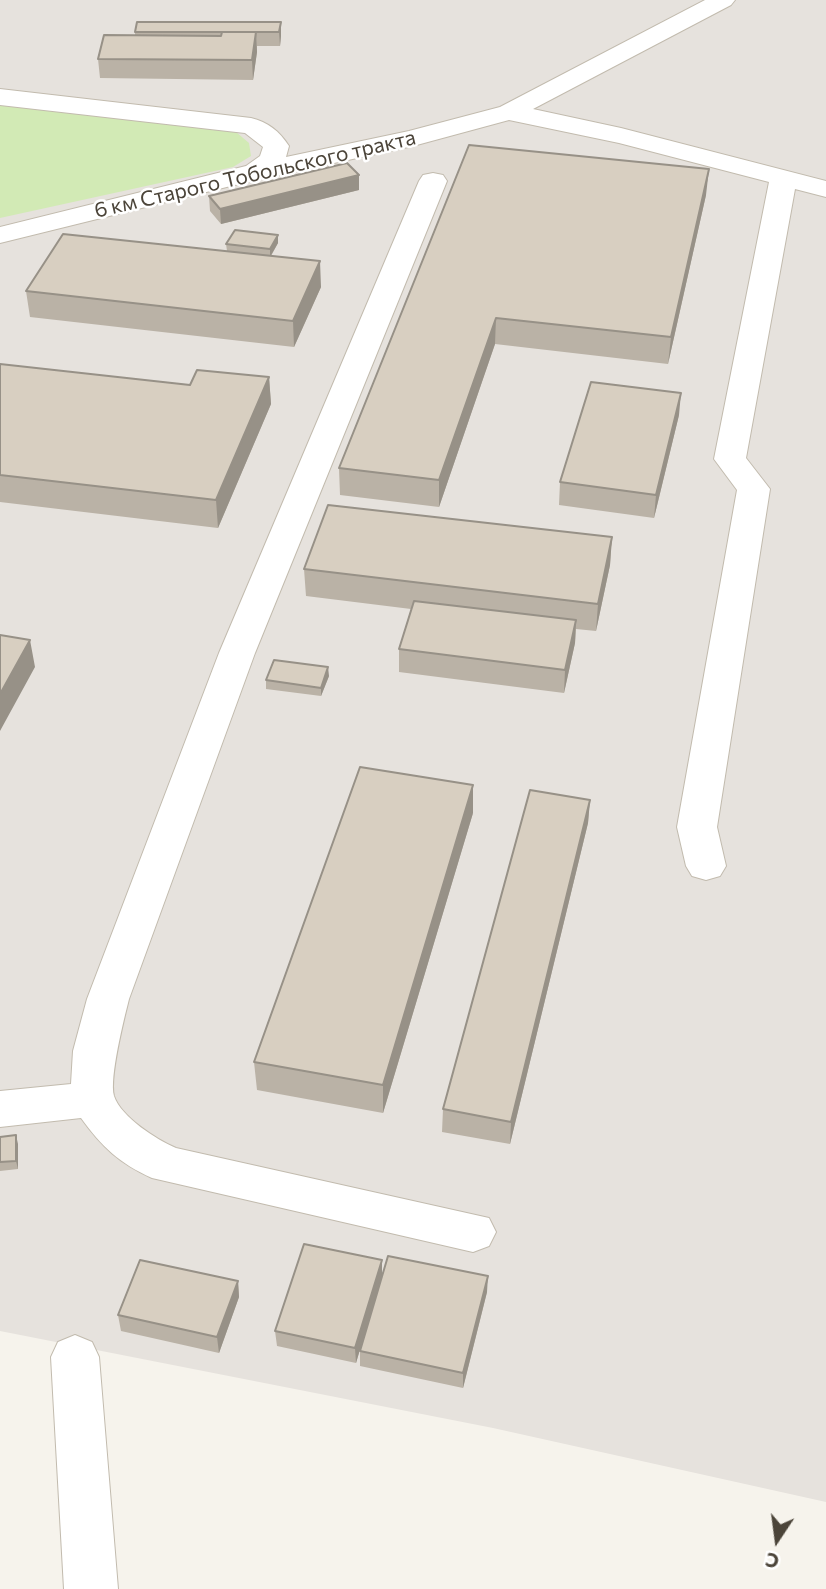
<!DOCTYPE html>
<meta charset="utf-8">
<style>
body{margin:0}
#map{position:relative;width:826px;height:1589px;overflow:hidden;background:#f6f3ec;font-family:Commissioner,sans-serif}
canvas{display:block}
.north{position:absolute;left:742px;top:1505px;width:70px;height:70px;-webkit-text-stroke:5px #fff;paint-order:stroke;rotate:193deg;font-size:19px;font-weight:700;line-height:28px;text-align:center;color:#4b4439}
.north::after{content:'';display:block;margin:auto;width:24px;height:32px;background:#4b4439;clip-path:polygon(50% 0,100% 100%,50% 72%,0 100%)}
</style>
<div id="map">
<canvas width="826" height="1589"></canvas>
<div class="north">С</div>
</div>
<script>
const c = document.querySelector('canvas').getContext('2d');
c.lineJoin = 'round';
function fillPath(path, color) { c.fillStyle = color; c.fill(path, 'evenodd'); }
function stroke(path, color, width, dash) { c.strokeStyle = color; c.lineWidth = width; c.lineCap = dash ? 'butt' : 'round'; c.setLineDash(dash || []); c.stroke(path); }
function drawText(font, color, halo, rows, align = 'center') {
  c.font = font + ' Commissioner,sans-serif'; c.lineWidth = 5; c.setLineDash([]); c.textBaseline = 'middle'; c.strokeStyle = halo; c.fillStyle = color; for (const [text, x, y, turn = 0] of rows) {
    c.save(); c.translate(x, y); c.rotate((+turn || 0) * Math.PI / 180); c.textAlign = isNaN(turn) ? turn : align; if (halo) c.strokeText(text, 0, 0); c.fillText(text, 0, 0); c.restore();
  }
}
fillPath(new Path2D(`
 M 0,0 L 826,0 L 826,1502 L 493,1428 L 0,1331 Z`), '#e6e2dd');
fillPath(new Path2D(`
 M 0,105 L 216,126 L 236,132 L 249,143 L 251,156 L 233,167 L 0,218 Z`), '#d2eab5');
const minor = new Path2D(`
 M 705,0 L 735,0 L 731,5 L 533,109 L 621,128 L 826,181 L 826,197 L 795,189 L 746,458 L 770,489 L 717,827 L 726,866 L 720,876 L 706,880 L 692,876 L 686,866 L 677,827 L 737,490 L 714,459 L 769,182 L 619,143 L 509,120 L 413,146 L 255,180 L 0,243 L 0,227 L 246,166 L 260,156 L 263,147 L 245,133 L 0,105 L 0,89 L 251,118 C 268,122 279,131 289,146 L 286,157 L 409,131 L 500,107 Z
 M 433,173 L 443,175 L 447,181 L 255,653 L 129,999 C 124,1019 109,1078 114,1096 C 121,1117 157,1140 176,1148 L 489,1218 L 496,1232 L 489,1246 L 473,1252 L 152,1178 C 119,1163 102,1147 81,1118 L 0,1127 L 0,1091 L 71,1084 L 73,1051 L 87,999 L 219,653 L 419,181 L 423,175 Z
 M 75,1335 L 92,1342 L 99,1357 L 118,1589 L 64,1589 L 51,1357 L 58,1342 Z`);
stroke(minor, '#c2bbae', 2);
fillPath(minor, '#fff');
fillPath(new Path2D(`
 M 281,22 L 281,36 L 280,46 L 257,46 L 257,52 L 253,80 L 100,78 L 98,59 L 135,36 L 135,32 Z
 M 469,145 L 706,195 L 668,364 L 495,344 L 439,507 L 340,495 L 339,468 Z
 M 359,190 L 221,224 L 210,211 L 209,196 Z
 M 278,243 L 271,256 L 321,287 L 294,347 L 30,317 L 26,291 L 227,251 L 226,244 Z
 M 0,364 L 190,385 L 269,377 L 271,404 L 218,528 L 0,502 Z
 M 679,415 L 654,518 L 559,505 L 560,482 Z
 M 612,537 L 610,565 L 596,631 L 576,629 L 575,643 L 564,693 L 399,672 L 399,649 L 411,609 L 306,596 L 304,569 Z
 M 329,676 L 321,696 L 266,689 L 266,680 Z
 M 590,800 L 588,823 L 510,1144 L 442,1132 L 443,1109 Z
 M 473,813 L 383,1113 L 257,1090 L 254,1062 Z
 M 0,1137 L 18,1144 L 18,1169 L 0,1171 Z
 M 382,1260 L 382,1275 L 487,1292 L 463,1388 L 360,1366 L 360,1351 L 366,1328 L 356,1363 L 277,1346 L 275,1331 Z
 M 238,1281 L 239,1297 L 219,1353 L 121,1331 L 118,1315 Z`), '#bab2a6');
fillPath(new Path2D(`
 M 281,22 L 281,36 L 280,46 L 279,32 Z
 M 256,32 L 257,52 L 253,80 L 252,60 Z
 M 709,169 L 706,195 L 668,364 L 671,337 Z
 M 359,175 L 359,190 L 221,224 L 220,209 Z
 M 278,235 L 278,243 L 270,257 L 270,249 Z
 M 320,261 L 321,287 L 294,347 L 293,321 Z
 M 496,318 L 495,344 L 439,507 L 439,480 Z
 M 269,377 L 271,404 L 218,528 L 216,500 Z
 M 681,393 L 679,415 L 654,518 L 656,495 Z
 M 612,537 L 610,565 L 596,631 L 598,604 Z
 M 576,620 L 575,643 L 564,693 L 565,670 Z
 M 30,640 L 35,667 L 0,731 L 0,694 Z
 M 328,667 L 329,676 L 321,696 L 321,688 Z
 M 473,785 L 473,813 L 383,1113 L 383,1085 Z
 M 590,800 L 588,823 L 510,1144 L 511,1122 Z
 M 16,1135 L 18,1144 L 18,1169 L 16,1161 Z
 M 382,1260 L 382,1276 L 356,1363 L 355,1348 Z
 M 488,1276 L 487,1292 L 463,1388 L 463,1373 Z
 M 238,1281 L 239,1297 L 219,1353 L 217,1337 Z`), '#979187');
const building = new Path2D(`
 M 137,22 L 281,22 L 279,32 L 135,32 Z
 M 222,32 L 256,32 L 252,60 L 98,59 L 104,35 L 221,36 Z
 M 469,145 L 709,169 L 671,337 L 496,318 L 439,480 L 339,468 Z
 M 347,163 L 359,175 L 220,209 L 209,196 Z
 M 235,230 L 278,235 L 270,249 L 226,244 Z
 M 63,234 L 320,261 L 293,321 L 26,291 Z
 M 0,364 L 190,385 L 197,370 L 269,377 L 216,500 L 0,475 Z
 M 591,382 L 681,393 L 656,495 L 560,482 Z
 M 328,505 L 612,537 L 598,604 L 304,569 Z
 M 414,601 L 576,620 L 565,670 L 399,649 Z
 M 0,635 L 30,640 L 0,694 Z
 M 274,660 L 328,667 L 321,688 L 266,680 Z
 M 360,767 L 473,785 L 383,1085 L 254,1062 Z
 M 530,790 L 590,800 L 511,1122 L 443,1109 Z
 M 16,1135 L 16,1161 L 0,1162 L 0,1137 Z
 M 304,1244 L 382,1260 L 355,1348 L 275,1331 Z
 M 388,1256 L 488,1276 L 463,1373 L 360,1351 Z
 M 140,1260 L 238,1281 L 217,1337 L 118,1315 Z`);
fillPath(building, '#d8cfc1');
stroke(building, '#979187', 2);
drawText('21px', '#4b4439', '#fff', [
 ["6 км Старого Тобольского тракта",255,174,-13]
]);
</script>
